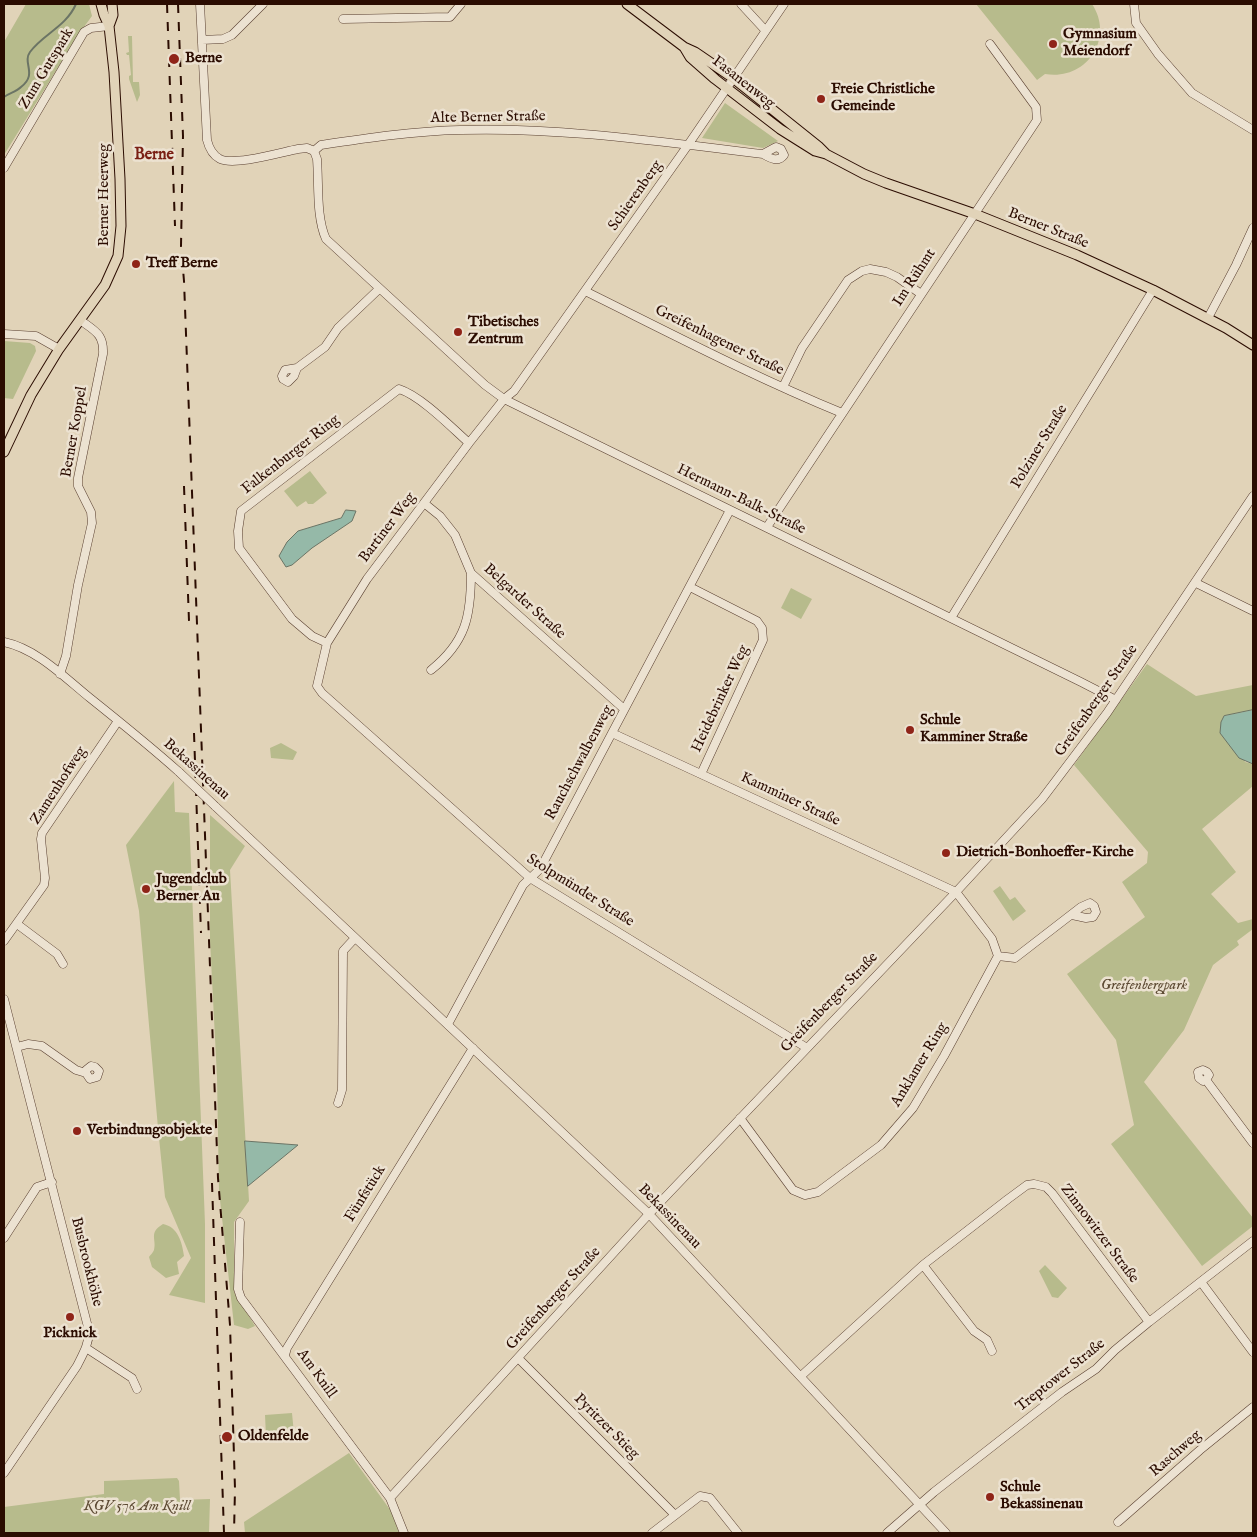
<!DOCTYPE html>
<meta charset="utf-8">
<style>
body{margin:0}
#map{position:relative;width:1257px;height:1537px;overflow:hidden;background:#e1d3b8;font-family:"IM FELL English",serif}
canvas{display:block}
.frame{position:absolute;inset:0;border:5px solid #2b0c01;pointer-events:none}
</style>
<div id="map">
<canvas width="1257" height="1537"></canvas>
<div class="frame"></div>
</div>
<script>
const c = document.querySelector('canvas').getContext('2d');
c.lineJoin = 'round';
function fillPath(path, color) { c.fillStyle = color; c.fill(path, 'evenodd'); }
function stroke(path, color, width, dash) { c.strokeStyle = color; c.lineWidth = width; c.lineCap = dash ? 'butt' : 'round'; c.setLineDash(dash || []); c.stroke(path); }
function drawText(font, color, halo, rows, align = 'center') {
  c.font = font + ' "IM FELL English",serif'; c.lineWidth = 5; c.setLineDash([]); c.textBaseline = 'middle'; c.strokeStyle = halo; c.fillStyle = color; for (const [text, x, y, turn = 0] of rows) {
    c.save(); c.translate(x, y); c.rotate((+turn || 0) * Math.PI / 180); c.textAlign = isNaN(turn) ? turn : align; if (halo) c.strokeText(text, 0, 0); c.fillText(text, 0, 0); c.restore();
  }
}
fillPath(new Path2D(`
 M 26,4 L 89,4 L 92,16 L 78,35 L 4,155 L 4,42 Z
 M 976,4 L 1092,4 C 1115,39 1086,81 1045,74 L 1037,80 Z
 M 128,36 L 132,36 L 133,82 L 139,82 L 140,95 L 137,102 L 129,79 L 129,76 L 131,75 L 129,55 L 127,55 L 126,53 L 129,52 Z
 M 725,103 L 778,141 L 763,148 L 702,138 Z
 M 4,341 L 30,343 L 35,346 L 36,351 L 13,399 L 4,398 Z
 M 310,471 L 327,493 L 313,504 L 308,504 L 306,501 L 297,507 L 284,491 Z
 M 791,588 L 812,599 L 801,619 L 781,608 Z
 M 1147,664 L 1196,696 L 1253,685 L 1253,710 L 1224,716 L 1245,762 L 1253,764 L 1253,786 L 1202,829 L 1236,872 L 1211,894 L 1238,923 L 1253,919 L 1253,929 L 1237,941 L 1239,945 L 1213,965 L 1184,1030 L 1144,1082 L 1253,1218 L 1253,1226 L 1202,1266 L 1111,1144 L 1134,1125 L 1116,1040 L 1067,974 L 1145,917 L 1122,882 L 1147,863 L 1148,852 L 1074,765 Z
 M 281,743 L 297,752 L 293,760 L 271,758 L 270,748 Z
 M 174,781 L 175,812 L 189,813 L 205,1224 L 205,1303 L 169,1295 L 191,1258 L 165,1197 L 158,1128 L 139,911 L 126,845 Z
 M 210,815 L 245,846 L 230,870 L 249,1201 L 234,1222 L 234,1292 L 255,1326 L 248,1329 L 234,1325 L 219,1191 L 217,1077 L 210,940 Z
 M 1000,886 L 1010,900 L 1015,897 L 1026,911 L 1013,921 L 993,891 Z
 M 163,1224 C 178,1227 182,1242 184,1256 L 177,1262 L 179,1274 L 166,1278 L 152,1267 L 149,1257 C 150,1255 153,1253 154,1250 C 157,1239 148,1233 163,1224 Z
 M 1045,1265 L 1067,1288 L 1058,1298 L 1052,1297 L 1039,1271 Z
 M 292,1413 L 294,1434 L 266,1436 L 265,1415 Z
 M 349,1453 L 391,1511 L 399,1533 L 245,1533 L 244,1522 Z
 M 177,1478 L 179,1481 L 180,1500 L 210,1499 L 209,1533 L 4,1533 L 4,1507 L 104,1494 L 104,1481 Z`), '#b7bb8c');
const water = new Path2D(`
 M 346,510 L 356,511 L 352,521 L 312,548 L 292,565 L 286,567 L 279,556 L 287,542 L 298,531 L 341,518 Z
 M 1253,710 L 1253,764 L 1239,758 L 1220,733 L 1221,722 L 1224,716 Z
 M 245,1141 L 298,1145 L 248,1186 Z`);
fillPath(water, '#95b9a8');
stroke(water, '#6b7465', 1);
stroke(new Path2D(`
 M 4,97 C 9,93 16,92 21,87 C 38,74 22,63 30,52 C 43,34 66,27 76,4`), '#6b7465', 2);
const minor = new Path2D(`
 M 200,4 L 207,140 C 209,148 212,155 220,159 C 235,166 282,152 298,149 L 307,148 L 314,151
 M 741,4 L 765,30
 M 784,4 L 688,145 L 514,391 L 504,399 L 469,443 L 367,579 L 327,643 L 317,686 L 322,693 L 530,878 L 807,1048
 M 1134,4 L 1136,23 L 1158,54 L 1192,93 L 1253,130
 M 343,19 L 450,17 L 461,4
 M 202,40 L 223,39 L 232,35 L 263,4
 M 314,151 L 317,159 C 319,184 316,217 326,239 L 485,385 L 504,399 L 1081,682 L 1116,700
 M 314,151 L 321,145 C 367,138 414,131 460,130 C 562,127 662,142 763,154 C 770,158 778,163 784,155 L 781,149 L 776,147 L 763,154
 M 4,168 L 84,32 L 91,28 L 109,26
 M 585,291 C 670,333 754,377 842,413
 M 1208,318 L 1236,265 L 1253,228
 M 4,334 L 36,336 L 59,349
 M 297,368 L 285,370 L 282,376 L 283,379 L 288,382 L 294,376 L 297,368 L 325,347 L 338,328 L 379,289
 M 783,387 L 802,348 L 848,280 L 862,271 L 870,269 L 886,272 L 897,277 L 921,294
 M 424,503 L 440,516 L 455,535 L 471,573 L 624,709
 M 767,527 L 1037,120 L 1036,107 L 990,44
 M 1196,583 L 1253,611
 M 690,587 L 757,621 L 762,628 L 763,640 L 701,774
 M 951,618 L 1153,290
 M 4,642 C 37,649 64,677 90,698 C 120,722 150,746 179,772
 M 327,643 L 312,636 L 292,619 L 239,548 L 238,531 L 241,511 L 399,389 C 421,396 451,427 469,443
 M 431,670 C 466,642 471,616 471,573
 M 60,674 L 66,656 L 78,585 L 92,523 L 91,512 L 78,486 L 78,478 L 103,354 C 104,334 95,331 80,320
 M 612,733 L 956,892 L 992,939 L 998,956 L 944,1056 L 913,1108 L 881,1145 L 818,1192 L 805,1195 L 793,1190 L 740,1118
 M 215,806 L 649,1214 L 946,1533
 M 17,924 L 57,954 L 63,964
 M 4,941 L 44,885 L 45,878 L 41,839 L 42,833 L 118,721
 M 998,956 L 1015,958 L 1081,907 L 1090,903 L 1094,906 L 1096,912 L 1093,917 L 1086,918 L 1072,915
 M 4,999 L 89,1331 C 89,1344 83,1354 77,1366 L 4,1473
 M 448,1024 L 523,885 L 540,869 L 730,510
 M 17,1047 L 28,1044 L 42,1046 L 76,1070 L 86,1073 L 90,1079 L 97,1077 L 99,1071 L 95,1067 L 91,1066 L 86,1070 L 86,1073
 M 1206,1080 L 1209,1075 L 1207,1072 L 1203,1070 L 1198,1072 L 1199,1078 L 1203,1081 L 1206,1080 L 1253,1143
 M 338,1103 L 342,1090 L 343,951 L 355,938
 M 240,1222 L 238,1289 L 241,1298 L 390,1498 L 404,1533
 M 4,1238 L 37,1187 L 52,1182
 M 923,1265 L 974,1331 L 987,1340 L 992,1351
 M 1201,1282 L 1253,1352
 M 86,1348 L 132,1378 L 137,1389
 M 285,1355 L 287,1348 L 473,1048
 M 518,1358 L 675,1515
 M 801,1376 L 923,1265 L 1008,1199 L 1027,1185 L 1034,1184 L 1046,1187 L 1052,1193 L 1149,1322
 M 390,1498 L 649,1214 L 956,892 L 1042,799 L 1107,713 L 1253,496
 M 1118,1522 L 1200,1450 L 1253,1407
 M 652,1533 L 700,1496 L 710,1498 L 738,1533
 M 887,1533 L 934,1492 L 1062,1392 L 1096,1369 L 1115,1350 L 1149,1322 L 1253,1241`);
const major = new Path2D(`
 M 627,4 L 684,47 L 695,52 L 733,78 L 818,146 L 826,154
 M 109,26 L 113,15 L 112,4
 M 684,47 L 690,57 L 715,79 L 780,129 L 815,151 L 826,154 L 864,174 L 886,183 L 975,214 L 1077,255 L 1153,290 L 1226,328 L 1253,345
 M 4,452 L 31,395 L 59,349 L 105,285 L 118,256 L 121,226 L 120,179 L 114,72 L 109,26 L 104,15 L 101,4`);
stroke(minor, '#583e2f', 9);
stroke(major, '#2b0c01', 11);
stroke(minor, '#ece2d1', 8);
stroke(major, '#e1d3b8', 9);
stroke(new Path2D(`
 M 167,4 L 175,226
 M 178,4 L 183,136 L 181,246 L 184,281 L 218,1178 L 230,1325 L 235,1489 L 234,1533
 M 184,486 L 189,621
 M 194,733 L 201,933
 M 212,1183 L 224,1533`), '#2b0c01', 2, [9, 9]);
const minorBridge = new Path2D(`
 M 179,772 L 215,806`);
stroke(minorBridge, '#583e2f', 9, []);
stroke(minorBridge, '#ece2d1', 8);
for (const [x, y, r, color] of [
 [1053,44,5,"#8f2418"],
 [174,59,6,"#8f2418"],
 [821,99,5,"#8f2418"],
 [136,264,5,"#8f2418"],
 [458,332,5,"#8f2418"],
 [910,730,5,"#8f2418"],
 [946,853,5,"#8f2418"],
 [146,889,5,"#8f2418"],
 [77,1131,5,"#8f2418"],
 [70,1317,5,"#8f2418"],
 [227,1437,6,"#8f2418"],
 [990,1497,5,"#8f2418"]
]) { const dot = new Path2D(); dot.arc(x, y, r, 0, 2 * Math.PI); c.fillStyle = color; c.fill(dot); stroke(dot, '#ece2d1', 2); }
drawText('bold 15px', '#2b0c01', '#ece2d1', [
 ["Gymnasium",1063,35],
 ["Meiendorf",1063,52],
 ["Berne",185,59],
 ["Freie Christliche",831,90],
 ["Gemeinde",831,107],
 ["Treff Berne",146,264],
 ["Tibetisches",468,323],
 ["Zentrum",468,340],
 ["Schule",920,721],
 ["Kamminer Straße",920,738],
 ["Dietrich-Bonhoeffer-Kirche",956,853],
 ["Jugendclub",156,880],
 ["Berner Au",156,897],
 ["Verbindungsobjekte",87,1131],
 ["Picknick",70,1334,"center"],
 ["Oldenfelde",238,1437],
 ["Schule",1000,1488],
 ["Bekassinenau",1000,1505]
], 'left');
drawText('15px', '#2b0c01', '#ece2d1', [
 ["Zum Gutspark",47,69,-59],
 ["Fasanenweg",743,83,38],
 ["Alte Berner Straße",488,118,-1],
 ["Berner Heerweg",105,195,-90],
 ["Schierenberg",636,196,-55],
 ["Berner Straße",1048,229,22],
 ["Im Rühmt",915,278,-57],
 ["Greifenhagener Straße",719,341,26],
 ["Berner Koppel",75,432,-80],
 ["Polziner Straße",1040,447,-59],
 ["Falkenburger Ring",291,455,-38],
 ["Hermann-Balk-Straße",741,500,26],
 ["Bartiner Weg",388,528,-53],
 ["Belgarder Straße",524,602,42],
 ["Heidebrinker Weg",721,699,-65],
 ["Greifenberger Straße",1097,701,-55],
 ["Rauchschwalbenweg",580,763,-62],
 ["Bekassinenau",196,770,42],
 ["Zamenhofweg",59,786,-57],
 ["Kamminer Straße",790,800,25],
 ["Stolpmünder Straße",580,891,32],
 ["Greifenberger Straße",830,1003,-46],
 ["Anklamer Ring",920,1065,-59],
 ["Fünfstück",366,1194,-58],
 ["Bekassinenau",669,1217,46],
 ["Zinnowitzer Straße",1099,1234,53],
 ["Busbrookhöhe",86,1262,76],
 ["Greifenberger Straße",554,1299,-48],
 ["Am Knill",316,1374,54],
 ["Treptower Straße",1061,1376,-38],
 ["Pyritzer Stieg",606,1427,45],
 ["Raschweg",1176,1454,-41]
]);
drawText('italic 15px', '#5c4932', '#ece2d1', [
 ["Greifenbergpark",1144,986],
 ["KGV 576 Am Knill",137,1507]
]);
drawText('bold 16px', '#7a1f14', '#ece2d1', [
 ["Berne",154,156]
]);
</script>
